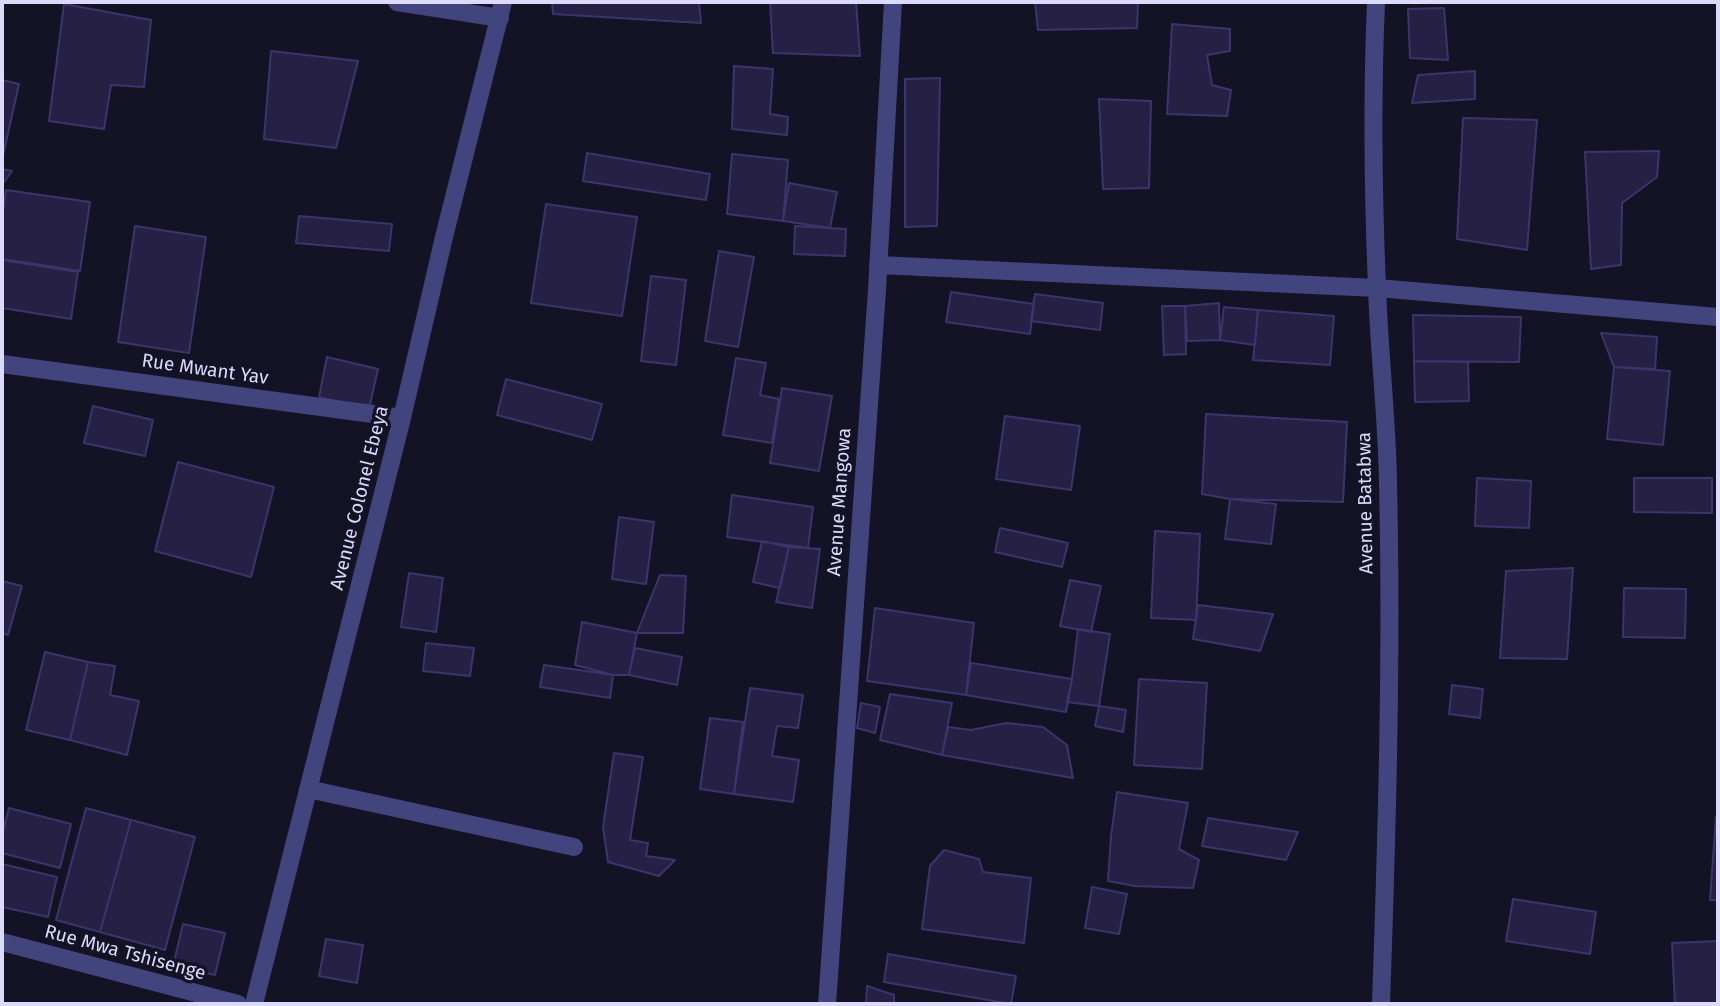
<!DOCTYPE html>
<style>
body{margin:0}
#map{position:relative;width:1720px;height:1006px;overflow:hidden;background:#141225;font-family:"Fira Sans",sans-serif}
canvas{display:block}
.frame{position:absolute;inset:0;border:4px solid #dcdafb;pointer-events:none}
</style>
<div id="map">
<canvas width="1720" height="1006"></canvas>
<div class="frame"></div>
</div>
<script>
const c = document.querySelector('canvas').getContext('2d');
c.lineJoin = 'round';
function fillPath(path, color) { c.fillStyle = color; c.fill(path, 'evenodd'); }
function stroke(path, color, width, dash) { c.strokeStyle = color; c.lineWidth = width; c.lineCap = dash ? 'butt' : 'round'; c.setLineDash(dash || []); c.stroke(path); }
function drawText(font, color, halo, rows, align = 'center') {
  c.font = font + ' "Fira Sans",sans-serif'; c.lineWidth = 7; c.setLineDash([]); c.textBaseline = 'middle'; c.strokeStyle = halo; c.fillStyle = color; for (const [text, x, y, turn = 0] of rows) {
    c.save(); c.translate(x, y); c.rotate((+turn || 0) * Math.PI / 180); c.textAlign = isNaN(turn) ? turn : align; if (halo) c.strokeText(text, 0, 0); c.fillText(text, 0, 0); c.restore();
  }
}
const building = new Path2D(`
 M 552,2 L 699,2 L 701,23 L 553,14 Z
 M 770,2 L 856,2 L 860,56 L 773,53 Z
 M 1035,2 L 1138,2 L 1137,28 L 1038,30 Z
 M 64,4 L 151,20 L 144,87 L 111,85 L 104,129 L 49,121 Z
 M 1444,8 L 1448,60 L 1410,58 L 1408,9 Z
 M 1172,24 L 1230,29 L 1230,51 L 1207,55 L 1212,85 L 1231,90 L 1227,116 L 1167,114 Z
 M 271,51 L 358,61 L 336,148 L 264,139 Z
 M 734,66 L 773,69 L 770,114 L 788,117 L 787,135 L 732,129 Z
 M 1475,71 L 1475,99 L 1412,103 L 1418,75 Z
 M 940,78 L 937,226 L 905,227 L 905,79 Z
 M 2,80 L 19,84 L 2,160 Z
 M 1099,99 L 1151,101 L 1149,188 L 1103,189 Z
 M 1463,118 L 1537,120 L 1527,250 L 1457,239 Z
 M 1659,151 L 1657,177 L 1622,203 L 1621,265 L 1591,269 L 1585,152 Z
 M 587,153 L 710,174 L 706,200 L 583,181 Z
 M 732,154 L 788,160 L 783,221 L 727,214 Z
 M 2,169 L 12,171 L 2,185 Z
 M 789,183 L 837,192 L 830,228 L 783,221 Z
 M 6,190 L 90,202 L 80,271 L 2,259 L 2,219 Z
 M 546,204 L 637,217 L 622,316 L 531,303 Z
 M 299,216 L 392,224 L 389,251 L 296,243 Z
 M 135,226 L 206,237 L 189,353 L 118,342 Z
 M 795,226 L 846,229 L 845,256 L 794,254 Z
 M 719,251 L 754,257 L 738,347 L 705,341 Z
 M 2,260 L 78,272 L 71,319 L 2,308 Z
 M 651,276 L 686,280 L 676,365 L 641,361 Z
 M 951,292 L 1034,304 L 1030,334 L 946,322 Z
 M 1035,294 L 1103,303 L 1100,330 L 1031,321 Z
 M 1219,303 L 1220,340 L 1187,341 L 1185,306 Z
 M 1162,306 L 1185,306 L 1186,354 L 1164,355 Z
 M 1224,307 L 1258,310 L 1255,345 L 1220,340 Z
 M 1258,310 L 1334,316 L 1330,365 L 1253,360 Z
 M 1413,315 L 1521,317 L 1519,362 L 1414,361 Z
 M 1601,333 L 1657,337 L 1655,369 L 1614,367 Z
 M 327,357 L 378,369 L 369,409 L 319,397 Z
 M 736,358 L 766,363 L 760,395 L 779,399 L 772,443 L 723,435 Z
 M 1414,361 L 1468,362 L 1469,401 L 1415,402 Z
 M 1614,367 L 1670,371 L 1663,445 L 1607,439 Z
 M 506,379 L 602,404 L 592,440 L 497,415 Z
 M 782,388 L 832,396 L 819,471 L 770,463 Z
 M 93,406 L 153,420 L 145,456 L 84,443 Z
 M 1206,414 L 1347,422 L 1343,502 L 1230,499 L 1202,494 Z
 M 1005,416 L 1080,426 L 1071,490 L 996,479 Z
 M 178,462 L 274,487 L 251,577 L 155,551 Z
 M 1477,478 L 1531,481 L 1529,528 L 1475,526 Z
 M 1634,478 L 1712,478 L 1712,513 L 1634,512 Z
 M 732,495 L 813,507 L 808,548 L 727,537 Z
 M 1230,499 L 1276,504 L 1271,544 L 1225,539 Z
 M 619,517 L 654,522 L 646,584 L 612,579 Z
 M 1000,528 L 1068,543 L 1062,567 L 995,552 Z
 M 1155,531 L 1200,534 L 1196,620 L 1151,618 Z
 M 762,541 L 789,547 L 780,588 L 753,582 Z
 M 789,547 L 820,549 L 812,608 L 776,602 Z
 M 1573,568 L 1567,659 L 1500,658 L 1506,571 Z
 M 409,573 L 443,578 L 436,632 L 401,627 Z
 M 660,575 L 686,576 L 683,633 L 637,633 Z
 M 1070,580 L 1101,586 L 1091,632 L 1060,626 Z
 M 2,581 L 22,586 L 8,635 L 2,633 Z
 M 1624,588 L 1686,589 L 1685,638 L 1623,637 Z
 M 1198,605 L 1273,614 L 1260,651 L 1193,639 Z
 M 875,608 L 974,623 L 966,695 L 867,681 Z
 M 582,622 L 637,633 L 629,675 L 613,675 L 575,665 Z
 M 1078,629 L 1110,634 L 1099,706 L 1067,702 L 1072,679 Z
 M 426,643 L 474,648 L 470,676 L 423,671 Z
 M 635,648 L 682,657 L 677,685 L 629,675 Z
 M 45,652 L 88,662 L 70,740 L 26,730 Z
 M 88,662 L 115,666 L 110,695 L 139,701 L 127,755 L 70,740 Z
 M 971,663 L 1072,679 L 1066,712 L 966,695 Z
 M 544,665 L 613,675 L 610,698 L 540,687 Z
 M 1139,679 L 1207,683 L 1202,769 L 1134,765 Z
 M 1452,685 L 1483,689 L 1480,718 L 1449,714 Z
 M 750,688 L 803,695 L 798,728 L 777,726 L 772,756 L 799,760 L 793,802 L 734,794 Z
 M 890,694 L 952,703 L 942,755 L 880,740 Z
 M 861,703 L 880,707 L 875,733 L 857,728 Z
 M 1099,706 L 1126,710 L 1123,732 L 1095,726 Z
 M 710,718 L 743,722 L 734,794 L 700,789 Z
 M 1006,723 L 1043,727 L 1067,745 L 1073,778 L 942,755 L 948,727 L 971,730 Z
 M 614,753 L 643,757 L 630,840 L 648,843 L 646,856 L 675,860 L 659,876 L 608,862 L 603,827 Z
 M 1117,792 L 1188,803 L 1179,849 L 1199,860 L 1193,888 L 1135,886 L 1108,881 L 1111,836 Z
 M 9,808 L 71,824 L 60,868 L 2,853 L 2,835 Z
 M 86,808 L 131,820 L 100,932 L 56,920 Z
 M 1716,817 L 1718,818 L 1718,900 L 1710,900 Z
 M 1208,818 L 1298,832 L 1286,860 L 1202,846 Z
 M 131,820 L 195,837 L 165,950 L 100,932 Z
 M 944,850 L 979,859 L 983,872 L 1031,878 L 1024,943 L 922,929 L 930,866 Z
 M 2,864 L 57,877 L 48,917 L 2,907 Z
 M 1092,887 L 1127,894 L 1119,934 L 1085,928 Z
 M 1513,899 L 1596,912 L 1590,954 L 1506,941 Z
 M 183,924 L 225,933 L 215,975 L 173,966 Z
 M 326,939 L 363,945 L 357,983 L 319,976 Z
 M 1718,941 L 1718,1004 L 1675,1004 L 1672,943 Z
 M 888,954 L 1016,976 L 1011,1004 L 884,982 Z
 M 867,986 L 894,995 L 894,1004 L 866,1004 Z`);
fillPath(building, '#252044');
stroke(building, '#3c356d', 2);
stroke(new Path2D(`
 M 397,2 L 500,18
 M 1376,2 C 1372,96 1373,192 1377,287 C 1379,352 1387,417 1388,482 C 1392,656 1387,830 1381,1004
 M 878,265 L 1377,288 L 1718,317
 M 2,364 L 402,418
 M 308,789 L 574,847
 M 2,942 L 238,1004
 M 254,1004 L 402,418 L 444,237 L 503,2
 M 827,1004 L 877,290 L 893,2`), '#42447e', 18);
drawText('19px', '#dcdafb', '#141225', [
 ["Rue Mwant Yav",205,370,8],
 ["Avenue Colonel Ebeya",360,498,-76],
 ["Avenue Mangowa",840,502,-86],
 ["Avenue Batabwa",1366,503,-91],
 ["Rue Mwa Tshisenge",125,953,15]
]);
</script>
